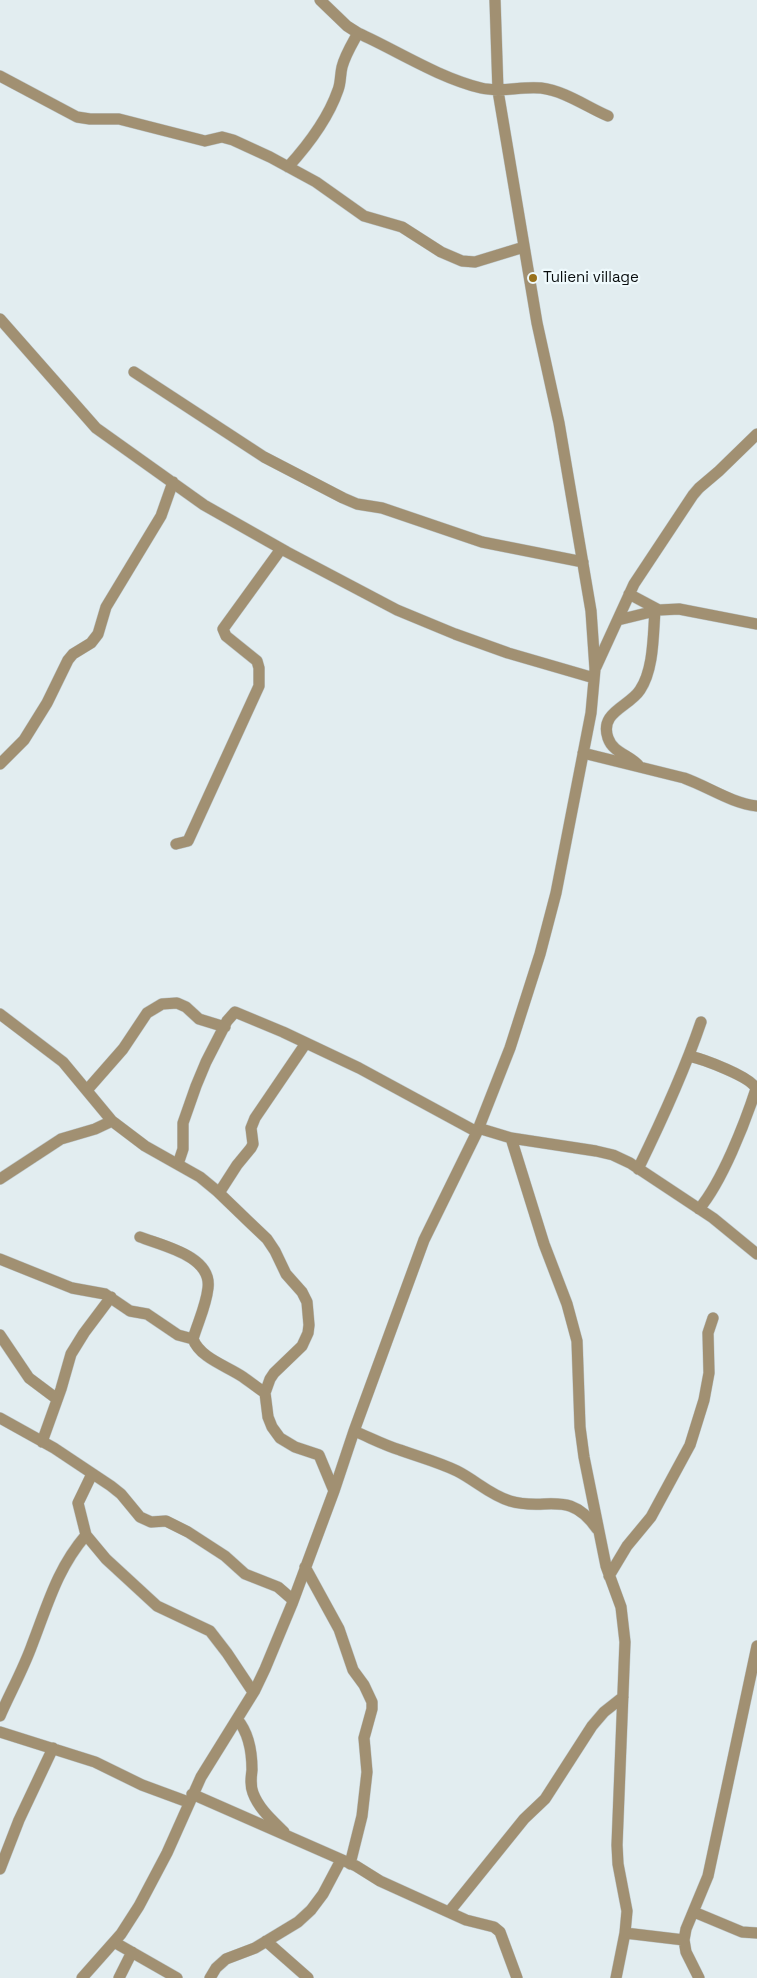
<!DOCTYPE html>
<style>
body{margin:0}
canvas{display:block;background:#e2edf0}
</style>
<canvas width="757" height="1978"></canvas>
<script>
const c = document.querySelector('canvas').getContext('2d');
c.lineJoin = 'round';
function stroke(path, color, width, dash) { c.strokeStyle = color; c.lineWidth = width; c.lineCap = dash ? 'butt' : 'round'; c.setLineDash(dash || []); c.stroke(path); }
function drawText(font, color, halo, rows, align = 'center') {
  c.font = font + ' "Space Grotesk",sans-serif'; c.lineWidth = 4.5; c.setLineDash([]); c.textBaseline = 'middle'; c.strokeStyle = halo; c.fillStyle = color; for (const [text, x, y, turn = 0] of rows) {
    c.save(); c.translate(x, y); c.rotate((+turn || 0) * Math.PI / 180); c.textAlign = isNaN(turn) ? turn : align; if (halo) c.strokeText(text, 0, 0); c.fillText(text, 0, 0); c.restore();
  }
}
const minor = new Path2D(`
 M 320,0 L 347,26 L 358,33 C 398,51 437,77 481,88 C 502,93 520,86 541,88 C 565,91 587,107 608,116
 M 0,76 L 77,117 L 90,119 L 119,119 L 205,141 L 222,137 L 233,140 L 270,157 L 316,182 L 364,216 L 402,227 L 441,252 L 462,261 L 475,262 L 524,247
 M 288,167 C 308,145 328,119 338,90 C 341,83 340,75 342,67 C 345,55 352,44 358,33
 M 0,319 L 96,428 L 204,505 L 287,552 L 397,610 L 455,634 L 508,653 L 594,678
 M 134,372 L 264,457 L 343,498 L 357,504 L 382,508 L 482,542 L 583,562
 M 629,594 L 659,610
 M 618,620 L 659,610 L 679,609 L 757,624
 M 596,667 L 634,584 L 693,495 L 699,488 L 719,471 L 757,434
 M 583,753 L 684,778 C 709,787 731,803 757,806
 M 0,764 L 24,740 L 47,703 L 68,660 L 73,654 L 91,643 L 98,634 L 106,607 L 161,516 L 173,482
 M 639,766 C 630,755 613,753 608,738 C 599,712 629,707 640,690 C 654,669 653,635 655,611
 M 176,844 L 188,841 L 259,686 L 259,668 L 257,661 L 226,636 L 223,629 L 281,549
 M 0,1014 L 63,1062 L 112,1121 L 145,1146 L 200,1177 L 217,1191 L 246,1219 L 267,1239 L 275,1251 L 286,1274 L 302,1292 L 307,1302 L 309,1325 L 308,1333 L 302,1346 L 274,1373 L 270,1379 L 265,1393 L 268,1417 L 272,1427 L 280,1438 L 295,1447 L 319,1455 L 334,1491
 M 689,1056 C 703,1059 752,1077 756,1089 C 745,1123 722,1182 699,1209
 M 87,1090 L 123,1049 L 147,1013 L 162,1004 L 177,1003 L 186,1007 L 199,1019 L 225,1027
 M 478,1128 L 511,1138 L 596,1151 L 613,1155 L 630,1163 L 713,1218 L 757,1254
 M 511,1138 L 544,1244 L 567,1304 L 577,1341 L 580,1427 L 584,1457 L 606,1566 L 621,1607 L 625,1642 L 617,1845 L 618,1864 L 627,1911 L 625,1933 L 616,1978
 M 178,1164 L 183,1149 L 183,1123 L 196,1086 L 206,1062 L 227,1021 L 235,1012 L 283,1032 L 359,1068 L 477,1132
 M 638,1169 C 662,1120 684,1072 701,1022
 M 0,1179 L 61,1139 L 95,1129 L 112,1121
 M 219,1193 L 237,1165 L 251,1148 L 253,1144 L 251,1128 L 255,1118 L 306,1043
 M 140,1237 C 163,1246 212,1256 208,1288 C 206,1306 198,1322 193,1339 C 200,1358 227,1366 243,1377 C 250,1382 258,1388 265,1393
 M 0,1259 L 72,1288 L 105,1294 L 130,1311 L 147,1314 L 178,1335 L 193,1339
 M 0,1335 L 29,1378 L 57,1399
 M 0,1418 L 54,1448 L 111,1486 L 121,1494 L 140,1517 L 151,1522 L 166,1521 L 188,1532 L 225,1556 L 245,1574 L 278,1587 L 293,1600
 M 354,1431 C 369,1437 384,1445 400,1450 C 419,1457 438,1462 457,1471 C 475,1480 490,1495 510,1501 C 546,1512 569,1488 597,1529
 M 42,1442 L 61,1389 L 71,1354 L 84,1333 L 111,1297
 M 92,1474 L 78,1503 L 86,1535 L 106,1559 L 157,1606 L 210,1631 L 227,1653 L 253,1692
 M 305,1567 L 339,1629 L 353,1670 L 364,1685 L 372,1702 L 372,1709 L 364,1738 L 367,1772 L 362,1816 L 350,1864
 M 609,1576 L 627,1546 L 651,1517 L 690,1445 L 704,1400 L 709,1373 L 708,1333 L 713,1318
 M 0,1716 C 10,1693 23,1670 32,1645 C 48,1604 57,1569 86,1535
 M 237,1719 C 249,1733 252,1752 252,1770 C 251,1778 250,1785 253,1793 C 259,1809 272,1820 284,1832
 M 0,1732 L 95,1762 L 142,1785 L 188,1802
 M 192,1794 L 356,1866 L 380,1881 L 466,1920 L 494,1927 L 500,1932 L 517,1978
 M 0,1869 L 19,1820 L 53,1748
 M 449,1912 L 524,1819 L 545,1799 L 592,1726 L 604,1712 L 623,1697
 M 694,1912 L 742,1932 L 757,1933
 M 625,1933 L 684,1940
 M 266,1941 L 308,1978
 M 114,1942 L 177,1978
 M 82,1978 L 121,1934 L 139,1906 L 167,1853 L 201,1777 L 255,1690 L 265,1669 L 292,1604 L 334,1491 L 354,1431 L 424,1240 L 477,1132 L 510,1048 L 540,954 L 556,893 L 591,713 L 595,669 L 591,611 L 559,423 L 537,323 L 498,91 L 495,0
 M 119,1978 L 132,1952
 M 210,1978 L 216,1968 L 226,1959 L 255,1948 L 298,1922 L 311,1910 L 323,1894 L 341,1860
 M 699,1978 L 686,1952 L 684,1940 L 686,1929 L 708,1876 L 757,1646`);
stroke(minor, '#bfc9cc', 12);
stroke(minor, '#a19072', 11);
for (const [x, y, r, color] of [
 [533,278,5,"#98711c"]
]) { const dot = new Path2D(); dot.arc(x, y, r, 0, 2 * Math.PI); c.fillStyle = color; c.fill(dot); stroke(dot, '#effafd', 2); }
drawText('15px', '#080c0d', '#effafd', [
 ["Tulieni village",543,278]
], 'left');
</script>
